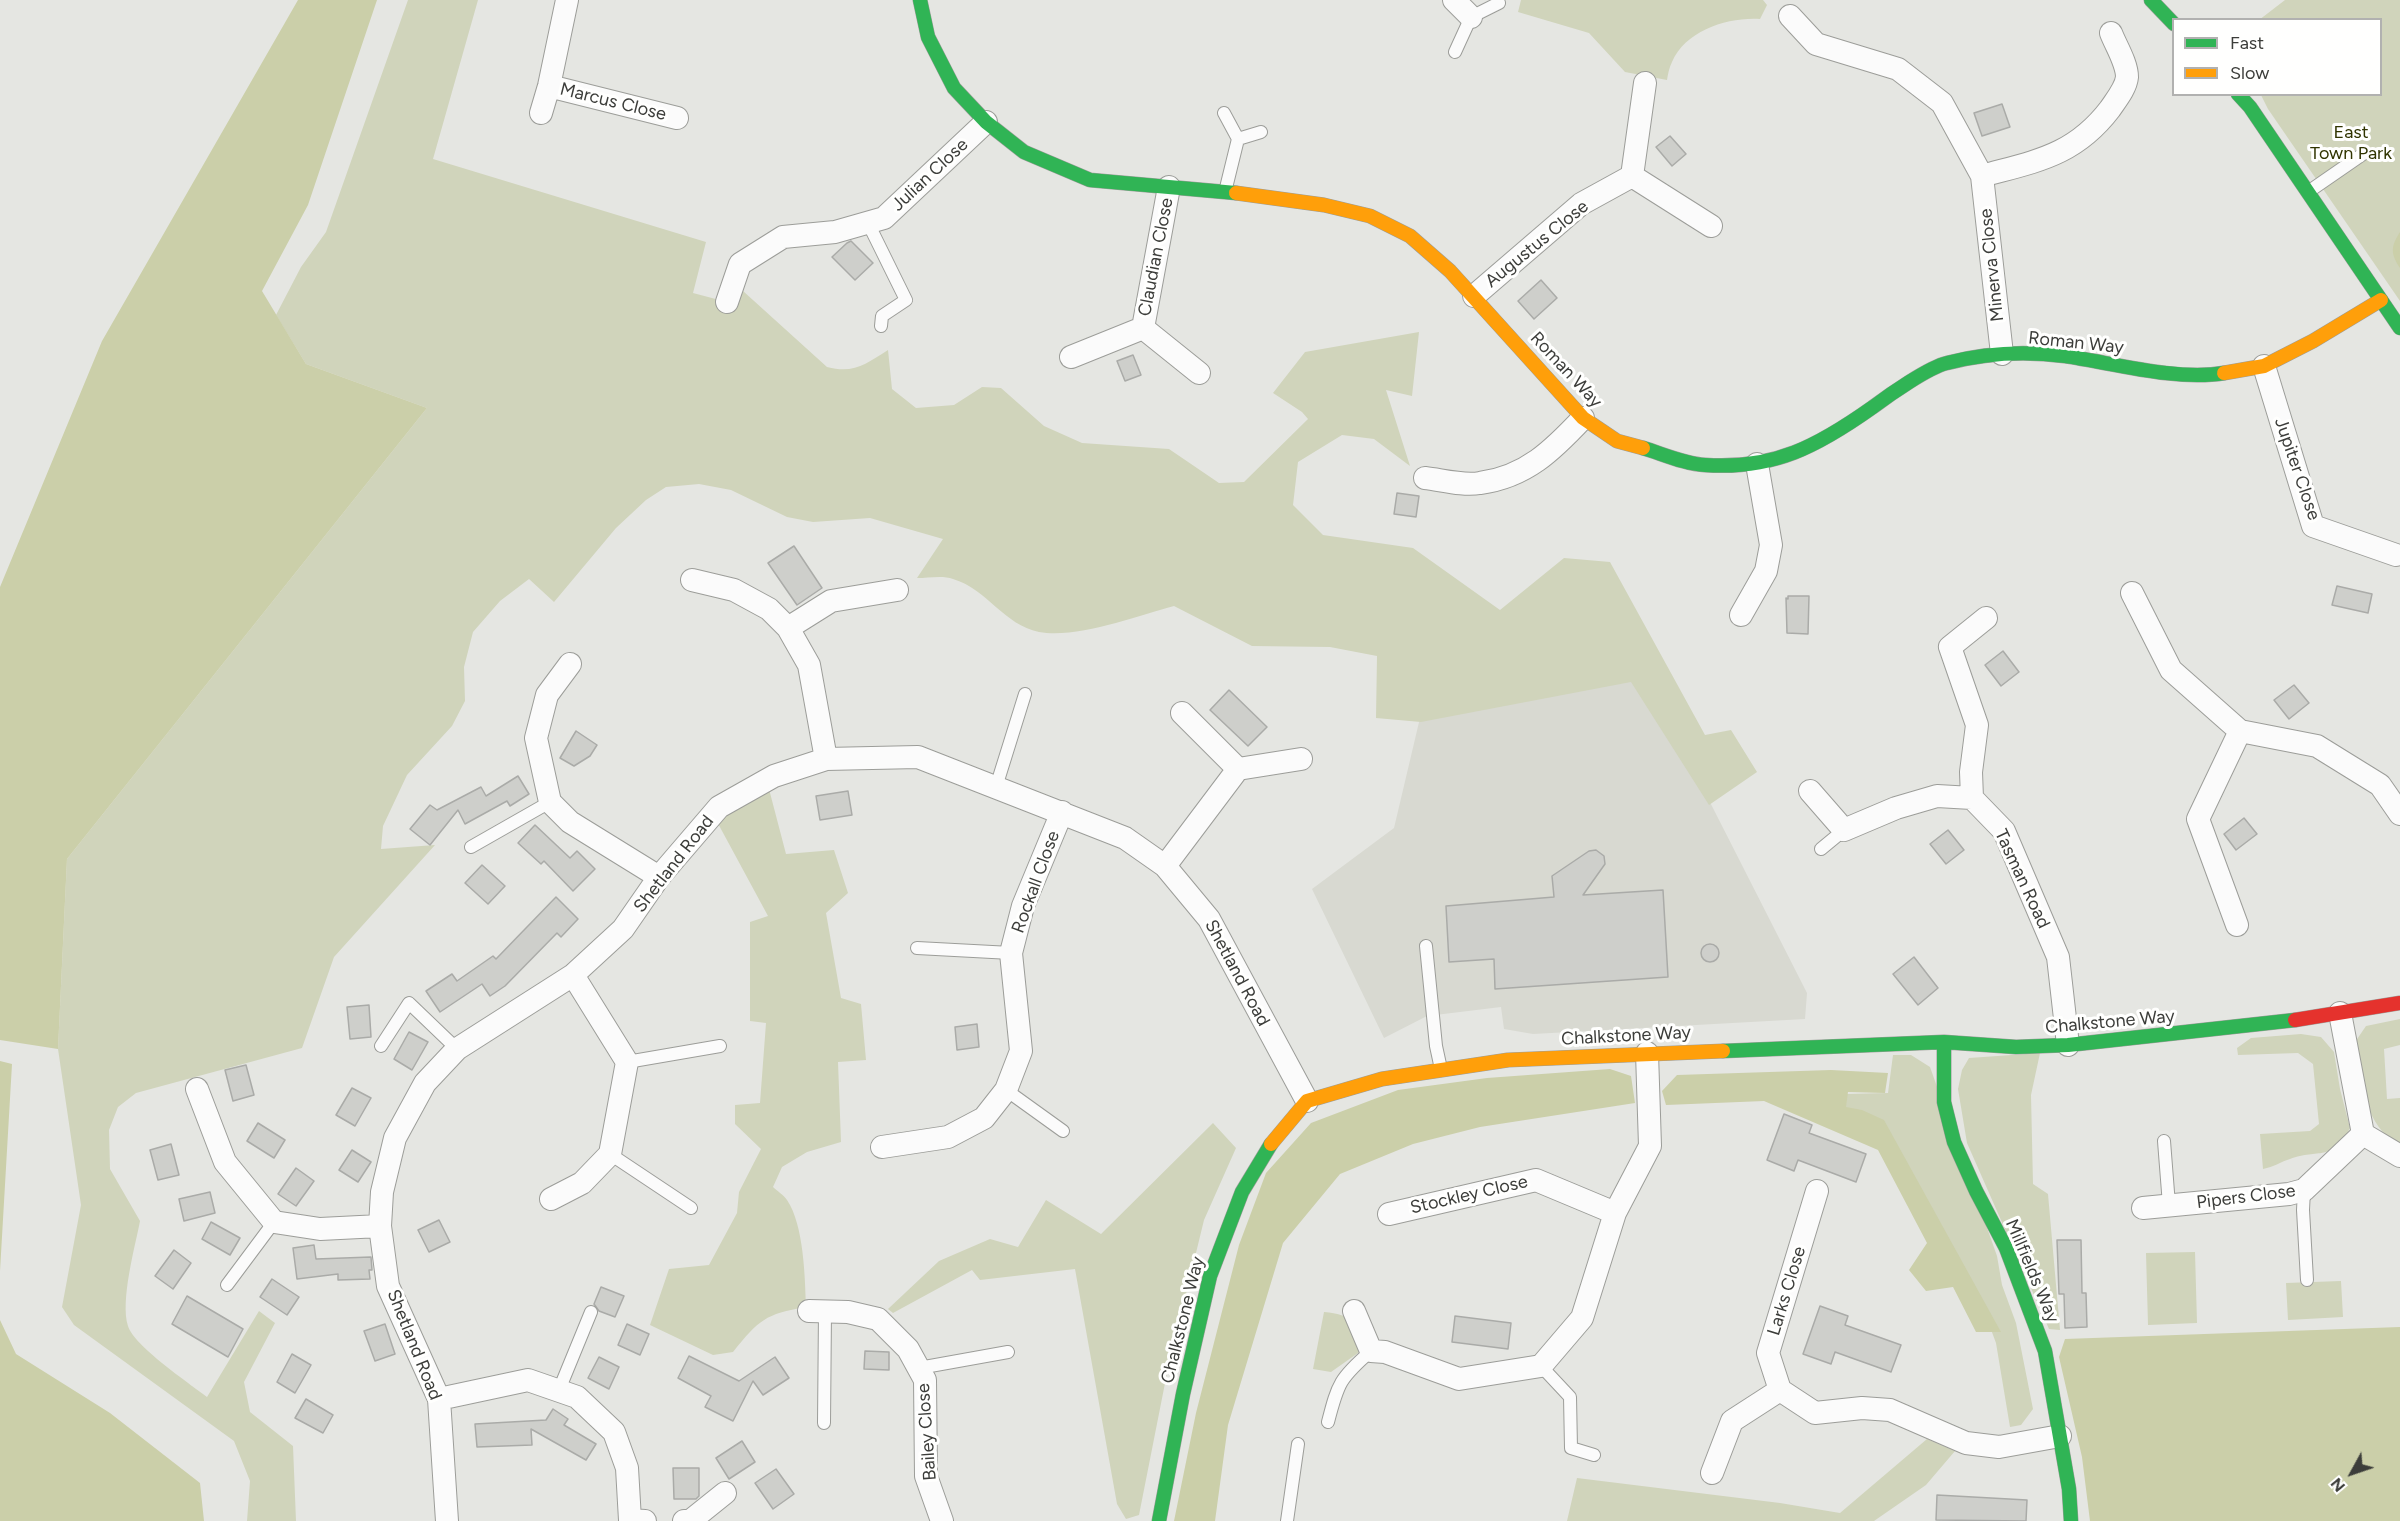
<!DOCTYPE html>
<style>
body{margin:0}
#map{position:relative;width:2400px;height:1521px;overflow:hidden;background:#e5e6e2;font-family:Figtree,sans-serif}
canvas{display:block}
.legend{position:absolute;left:2172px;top:18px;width:210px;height:78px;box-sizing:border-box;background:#fffffe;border:2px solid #b1b1b0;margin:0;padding:8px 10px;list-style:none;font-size:18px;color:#3c3d3a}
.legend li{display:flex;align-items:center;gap:12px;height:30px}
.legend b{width:30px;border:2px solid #b1b1b0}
.north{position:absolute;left:2322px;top:1443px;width:60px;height:60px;-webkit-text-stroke:4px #fffffe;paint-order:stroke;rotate:230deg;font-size:16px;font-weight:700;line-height:24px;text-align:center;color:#3c3d3a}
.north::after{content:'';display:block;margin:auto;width:21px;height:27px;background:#3c3d3a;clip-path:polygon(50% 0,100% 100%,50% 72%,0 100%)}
</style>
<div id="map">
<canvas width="2400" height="1521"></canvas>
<ul class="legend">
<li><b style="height:8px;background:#30b455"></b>Fast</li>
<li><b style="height:8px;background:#ff9f0a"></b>Slow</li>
</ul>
<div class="north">N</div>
</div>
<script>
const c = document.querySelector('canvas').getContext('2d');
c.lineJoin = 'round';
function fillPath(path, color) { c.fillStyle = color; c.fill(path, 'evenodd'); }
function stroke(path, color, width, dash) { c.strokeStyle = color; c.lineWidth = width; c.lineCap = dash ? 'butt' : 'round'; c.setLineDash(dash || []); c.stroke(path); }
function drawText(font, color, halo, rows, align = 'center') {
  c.font = font + ' Figtree,sans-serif'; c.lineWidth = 6; c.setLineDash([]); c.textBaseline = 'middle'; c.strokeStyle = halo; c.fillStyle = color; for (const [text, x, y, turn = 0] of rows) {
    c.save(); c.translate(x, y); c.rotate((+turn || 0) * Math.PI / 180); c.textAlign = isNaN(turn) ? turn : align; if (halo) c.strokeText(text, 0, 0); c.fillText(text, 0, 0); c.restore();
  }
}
fillPath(new Path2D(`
 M 1627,639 L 1807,993 L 1805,1019 L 1533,1034 L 1504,1029 L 1501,1007 L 1427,1016 L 1384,1038 L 1312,889 L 1394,828 L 1424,701 Z`), '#d8d9d1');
fillPath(new Path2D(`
 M 408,0 L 478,0 L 433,159 L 706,242 L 693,293 L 727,302 L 743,291 L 827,367 C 854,374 866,364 888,350 L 892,389 L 916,408 L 954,405 L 982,387 L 1001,388 L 1044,426 L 1082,443 L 1169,449 L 1219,483 L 1244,482 L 1308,419 L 1302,412 L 1273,393 L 1305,352 L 1419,332 L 1412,396 L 1386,390 L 1410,466 L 1374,439 L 1342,435 L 1298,462 L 1293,505 L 1323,535 L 1413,548 L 1500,610 L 1564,558 L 1610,562 L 1705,735 L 1731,730 L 1757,772 L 1709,805 L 1631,682 L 1421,722 L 1376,718 L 1377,656 L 1330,647 L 1252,646 L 1174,606 C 1136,616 1077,639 1039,632 C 1004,625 987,589 953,579 C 943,575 928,578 917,578 L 943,539 L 870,518 L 813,522 L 787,517 L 731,490 L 699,484 L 666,487 L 646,500 L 616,528 L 554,602 L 529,579 L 500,601 L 473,632 L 464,667 L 465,701 L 452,726 L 407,775 L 383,826 L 381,849 L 435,845 L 334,957 L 302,1048 L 136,1093 L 118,1107 L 109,1130 L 110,1169 L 140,1221 C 135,1247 120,1301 128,1326 C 134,1346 189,1383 207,1397 L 259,1311 L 275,1323 L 244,1382 L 250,1412 L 293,1446 L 296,1521 L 247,1521 L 250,1481 L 234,1441 L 74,1325 L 62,1307 L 81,1205 L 58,1049 L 67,859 L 427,408 L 306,364 L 276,315 L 301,267 L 326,232 Z
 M 1521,0 L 1763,0 L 1767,5 L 1760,19 C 1728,17 1686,30 1672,62 C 1669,68 1668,74 1667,80 L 1625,72 L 1589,33 L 1518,12 Z
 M 2285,0 L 2400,0 L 2400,301 L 2268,109 L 2261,95 L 2380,94 L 2380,20 L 2259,20 Z
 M 769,789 L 786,854 L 834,850 L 848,893 L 826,913 L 841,998 L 861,1004 L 866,1060 L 838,1062 L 841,1142 L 807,1152 L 782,1167 L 773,1187 C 777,1191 784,1195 787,1200 C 804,1225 805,1278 806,1307 C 765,1314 759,1320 733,1352 L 713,1355 L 650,1325 L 669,1269 L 709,1265 L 737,1213 L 739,1192 L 761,1149 L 735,1124 L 735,1105 L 760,1103 L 766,1023 L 750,1021 L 750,922 L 768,916 L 715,818 Z
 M 2400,1019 L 2400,1045 L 2384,1049 L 2387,1099 L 2400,1098 L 2400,1145 C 2364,1127 2362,1081 2353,1045 L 2366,1026 Z
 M 2301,1034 L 2321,1037 L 2334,1052 L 2340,1089 L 2350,1128 C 2332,1163 2319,1148 2290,1159 C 2280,1162 2274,1167 2263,1169 L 2260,1134 L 2310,1131 L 2319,1124 L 2313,1064 L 2298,1053 L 2238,1055 L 2237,1048 L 2251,1038 Z
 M 2040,1053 L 2031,1095 L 2033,1184 L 2048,1194 L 2060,1330 L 2049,1329 L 1967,1143 L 1958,1089 L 1962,1070 L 1969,1058 Z
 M 1893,1055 L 1911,1055 L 1930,1067 L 1997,1256 L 2002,1285 L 2016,1323 L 2033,1409 L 2021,1425 L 2010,1427 L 1996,1343 L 1980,1300 L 1918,1189 L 1844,1112 L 1845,1094 L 1888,1093 Z
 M 1213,1123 L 1236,1148 L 1204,1220 L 1168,1368 L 1139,1515 L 1126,1519 L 1117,1504 L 1075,1269 L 980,1280 L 972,1270 L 893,1313 L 888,1309 L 939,1261 L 990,1239 L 1018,1247 L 1046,1200 L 1101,1234 Z
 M 2195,1252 L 2197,1323 L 2148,1325 L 2146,1253 Z
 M 2341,1281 L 2343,1317 L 2288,1320 L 2286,1283 Z
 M 1324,1312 C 1353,1315 1352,1320 1361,1346 L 1358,1353 L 1331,1372 L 1313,1369 Z
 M 1927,1439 L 1955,1451 L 1926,1485 L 1874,1521 L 1567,1521 L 1577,1478 L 1780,1503 L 1840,1513 Z`), '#d0d4bb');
fillPath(new Path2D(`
 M 298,0 L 377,0 L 308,205 L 262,291 L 306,364 L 427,408 L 67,859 L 58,1049 L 0,1040 L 0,587 L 102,341 Z
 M 2400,232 L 2400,268 C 2390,253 2391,246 2400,232 Z
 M 0,1061 L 12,1064 L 0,1271 Z
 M 1610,1069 L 1631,1076 L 1635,1103 L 1480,1127 L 1413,1144 L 1340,1174 L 1283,1243 L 1228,1425 L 1215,1521 L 1174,1521 L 1196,1413 L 1239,1245 L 1266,1173 L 1311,1123 L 1398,1090 L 1487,1078 Z
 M 1831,1070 L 1888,1073 L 1885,1093 L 1848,1092 L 1846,1107 L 1862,1110 L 1884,1120 L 2001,1332 L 1976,1332 L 1953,1287 L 1926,1291 L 1909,1270 L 1927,1243 L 1878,1150 L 1764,1101 L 1666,1105 L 1662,1091 L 1677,1075 Z
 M 0,1320 L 16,1354 L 110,1413 L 200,1483 L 204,1521 L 0,1521 Z
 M 2400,1327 L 2400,1521 L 2090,1521 L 2082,1457 L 2059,1357 L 2065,1339 Z`), '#cbcfa9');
const building = new Path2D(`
 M 2002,104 L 2010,127 L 1982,136 L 1974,113 Z
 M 1670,136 L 1686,154 L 1672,166 L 1656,147 Z
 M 851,241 L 873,263 L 855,280 L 832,257 L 847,243 Z
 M 1541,280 L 1557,298 L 1534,319 L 1518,301 Z
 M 1133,355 L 1141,375 L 1125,381 L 1117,361 Z
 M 1397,493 L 1419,496 L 1416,517 L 1394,514 Z
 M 794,546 L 822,588 L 797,605 L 768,563 Z
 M 2337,586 L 2372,594 L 2368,613 L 2332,605 Z
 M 1788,596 L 1809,596 L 1808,634 L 1787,633 L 1786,598 L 1788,599 Z
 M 2003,651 L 2019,672 L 2001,686 L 1985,665 Z
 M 2294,685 L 2309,703 L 2289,719 L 2274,700 Z
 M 1229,690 L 1267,727 L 1248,746 L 1210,710 Z
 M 576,731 L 597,745 L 590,756 L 574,766 L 560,758 Z
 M 518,776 L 529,794 L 510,806 L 507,801 L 465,824 L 458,810 L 430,845 L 410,829 L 430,805 L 437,810 L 481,787 L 486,796 Z
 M 848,791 L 852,815 L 820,820 L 816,796 Z
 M 2244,818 L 2257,834 L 2236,850 L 2224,834 Z
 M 535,825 L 570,858 L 577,851 L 595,869 L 573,891 L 544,861 L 541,864 L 518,843 Z
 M 1948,830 L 1964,850 L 1946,864 L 1930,844 Z
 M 1596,850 L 1604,856 L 1605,864 L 1583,895 L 1663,890 L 1668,977 L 1495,989 L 1494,959 L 1449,962 L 1446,906 L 1554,897 L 1552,876 L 1589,851 Z
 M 482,865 L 505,886 L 488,904 L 465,883 Z
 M 556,897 L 578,919 L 561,937 L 557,933 L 505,986 L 490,996 L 482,984 L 440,1012 L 426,991 L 452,974 L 457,981 L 493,956 L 496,959 Z
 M1701 953a9 9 0 1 1 18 0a9 9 0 1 1-18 0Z
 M 1914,957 L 1938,988 L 1918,1005 L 1893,974 Z
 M 369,1005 L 371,1037 L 350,1039 L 347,1007 Z
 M 977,1024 L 979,1047 L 957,1050 L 955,1027 Z
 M 409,1032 L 428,1042 L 412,1070 L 394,1059 Z
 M 246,1065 L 254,1095 L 233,1101 L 225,1070 Z
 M 352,1088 L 371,1098 L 355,1126 L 336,1115 Z
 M 1784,1114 L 1812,1125 L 1809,1133 L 1866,1154 L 1856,1182 L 1798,1160 L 1794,1171 L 1767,1160 Z
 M 258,1123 L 285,1140 L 274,1158 L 247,1141 Z
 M 171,1144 L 179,1175 L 158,1180 L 150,1150 Z
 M 352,1150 L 371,1162 L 358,1182 L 339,1170 Z
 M 296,1168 L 314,1181 L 296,1206 L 278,1194 Z
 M 210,1192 L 215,1213 L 184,1221 L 179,1199 Z
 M 439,1220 L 450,1242 L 429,1252 L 418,1230 Z
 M 211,1222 L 240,1238 L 230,1255 L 202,1239 Z
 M 2057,1240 L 2081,1240 L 2082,1293 L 2086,1293 L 2087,1327 L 2065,1328 L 2064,1294 L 2059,1294 Z
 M 314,1245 L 316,1259 L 371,1257 L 372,1270 L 369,1270 L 370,1279 L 338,1280 L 338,1274 L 297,1279 L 293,1248 Z
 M 174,1250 L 191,1263 L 173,1289 L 155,1276 Z
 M 272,1279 L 299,1297 L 287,1315 L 260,1297 Z
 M 601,1287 L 624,1296 L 615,1317 L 599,1311 L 594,1304 Z
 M 187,1296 L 243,1329 L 228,1357 L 172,1324 Z
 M 1820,1306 L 1848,1316 L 1845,1325 L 1901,1345 L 1891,1372 L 1835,1352 L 1831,1364 L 1803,1354 Z
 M 1455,1316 L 1511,1323 L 1508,1349 L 1452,1342 Z
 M 385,1324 L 395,1354 L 375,1361 L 364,1331 Z
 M 627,1324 L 649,1334 L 640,1355 L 618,1345 Z
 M 865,1351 L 889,1352 L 889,1370 L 864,1369 Z
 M 292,1354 L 311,1365 L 295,1393 L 277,1382 Z
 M 689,1356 L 739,1381 L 775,1357 L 789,1378 L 763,1395 L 753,1381 L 733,1421 L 705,1407 L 711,1396 L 678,1378 Z
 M 599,1357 L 619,1367 L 609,1389 L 588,1378 Z
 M 306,1399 L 333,1415 L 323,1433 L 295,1418 Z
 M 553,1409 L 568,1419 L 564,1425 L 596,1444 L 586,1460 L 531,1429 L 532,1445 L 477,1447 L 475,1424 L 546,1420 Z
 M 742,1441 L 755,1462 L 729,1479 L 716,1458 Z
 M 673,1468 L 699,1468 L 699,1496 L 696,1499 L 674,1499 Z
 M 776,1469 L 794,1494 L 773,1509 L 755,1483 Z
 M 1937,1495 L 2027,1500 L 2026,1521 L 1936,1520 Z`);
fillPath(building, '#cecfcb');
stroke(building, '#aaaba8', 1.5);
const lane = new Path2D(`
 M 1455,52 L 1471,17 L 1499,3
 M 1224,113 L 1238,139 L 1261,132
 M 1225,192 L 1238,139
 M 2308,192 L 2363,154
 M 868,223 L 906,300 L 882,316 L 881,326
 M 996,787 L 1025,694
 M 471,847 L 550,802
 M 1821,849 L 1844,830
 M 1426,946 L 1436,1046 L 1441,1069
 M 917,948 L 1011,953
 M 381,1046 L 409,1003 L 457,1049
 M 627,1062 L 720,1046
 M 1006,1090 L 1063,1131
 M 2164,1141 L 2169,1205
 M 610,1154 L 691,1208
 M 2304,1190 L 2303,1210 L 2307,1280
 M 227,1285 L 274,1222
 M 1541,1366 L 1570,1397 L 1571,1448 L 1594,1455
 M 919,1368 L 1008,1352
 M 559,1390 L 591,1312
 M 1328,1422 C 1338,1383 1340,1378 1371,1351
 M 824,1423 L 825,1311
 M 1287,1521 L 1298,1444`);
const street = new Path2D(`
 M 1454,0 L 1471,17
 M 1790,16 L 1816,44 L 1898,69 L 1942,103 L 1982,176
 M 549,86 L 677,118
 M 541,113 L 549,86 L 567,0
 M 1632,176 L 1645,83
 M 1169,187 L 1143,328 L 1199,373
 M 1474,296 L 1581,204 L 1632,176 L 1711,226
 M 727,302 L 740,264 L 783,237 L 835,232 L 884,218 L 986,122
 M 2002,354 L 1982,176 C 2036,161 2074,156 2110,109 C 2116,100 2126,88 2127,77 C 2127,63 2116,46 2111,33
 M 1071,357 L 1143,328
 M 2264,366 L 2313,526 L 2396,555
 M 1425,478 C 1442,480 1463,486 1480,483 C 1526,477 1553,450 1583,418
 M 692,580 L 734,590 L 769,609 L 788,628 L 809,665 L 826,759
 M 2132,593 L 2171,670 L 2240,731 L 2317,746 L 2380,785 L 2400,814
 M 1741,615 L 1766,571 L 1771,545 L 1757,464
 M 788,628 L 831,601 L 897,590
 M 570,664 L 547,695 L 536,738 L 550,802 L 570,822 L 659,877
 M 1182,713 L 1238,769
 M 1238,769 L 1301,759
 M 1810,791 L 1844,830 L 1896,808 L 1937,796 L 1972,798 L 2004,831 L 2058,957 L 2068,1045
 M 1972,798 L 1971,772 L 1977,725 L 1950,647 L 1986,618
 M 1165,866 L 1238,769
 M 2237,925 L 2198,819 L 2240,731
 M 197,1089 L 225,1162 L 274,1222 L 320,1229 L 380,1226
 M 2363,1134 L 2400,1156
 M 882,1147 L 948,1137 L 984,1118 L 1006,1090 L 1021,1051 L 1011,953 L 1023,906 L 1062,812
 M 1817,1191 L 1768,1353 L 1780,1390 L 1815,1413 L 1862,1408 L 1890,1410 L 1966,1443 L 1999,1447 L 2060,1436
 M 551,1199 L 582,1183 L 610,1154 L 627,1062 L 573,975
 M 2143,1208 L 2289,1194 L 2304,1190 L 2363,1134 L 2340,1013
 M 1389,1214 L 1536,1180 L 1615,1213
 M 809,1311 L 848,1312 L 878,1319 L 908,1349 L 925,1380 L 926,1476 L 942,1521
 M 1354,1311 L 1371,1351 L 1385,1352 L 1459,1379 L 1541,1366 L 1582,1318 L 1615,1213 L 1650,1146 L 1647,1053
 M 439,1399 L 528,1380 L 577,1397 L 614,1432 L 627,1468 L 630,1520 L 645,1521
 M 1712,1473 L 1732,1421 L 1780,1390
 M 447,1521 L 439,1399 L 388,1286 L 380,1226 L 382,1192 L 395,1138 L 425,1083 L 457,1049 L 573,975 L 623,929 L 659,877 L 719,807 L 774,776 L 826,759 L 918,757 L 1125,838 L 1165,866 L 1209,919 L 1307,1101
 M 684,1521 L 690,1521 L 725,1493`);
const fast = new Path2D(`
 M 920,0 L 928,37 L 954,88 L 986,122 L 1024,152 L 1090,180 L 1236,193
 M 2151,0 L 2174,24
 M 2238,94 L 2250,107 L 2400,328
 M 1643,448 C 1663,454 1685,464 1705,465 C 1774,470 1818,446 1873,407 C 1889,395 1929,367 1947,363 C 1985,353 2027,351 2065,356 C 2113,363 2176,381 2224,373
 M 1944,1042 L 1944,1102 L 1954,1142 L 1976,1191 L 2006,1248 L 2045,1351 L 2069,1489 L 2071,1521
 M 1723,1051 L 1944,1042 L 2016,1047 L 2068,1045 L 2295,1020
 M 1159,1521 L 1183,1394 L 1210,1276 L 1242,1192 L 1271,1144`);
const slow = new Path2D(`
 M 1236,193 L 1324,205 L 1370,216 L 1410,236 L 1450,271 L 1583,418 L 1617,441 L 1643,448
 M 2224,373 L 2264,366 L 2313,341 L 2381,300
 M 1271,1144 L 1307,1101 L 1382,1079 L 1508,1060 L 1723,1051`);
const jam = new Path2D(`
 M 2295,1020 L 2400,1003`);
stroke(lane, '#9c9d99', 14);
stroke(street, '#9c9d99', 24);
stroke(fast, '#9c9d99', 15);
stroke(slow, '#9c9d99', 15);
stroke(jam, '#9c9d99', 15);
stroke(lane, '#fbfbfb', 12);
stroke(street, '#fbfbfb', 22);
stroke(fast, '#30b455', 14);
stroke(slow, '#ff9f0a', 14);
stroke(jam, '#e5322d', 14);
drawText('18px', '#3c3d3a', '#fffffe', [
 ["Marcus Close",613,102,14],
 ["Julian Close",930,175,-43],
 ["Augustus Close",1537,244,-39],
 ["Claudian Close",1156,257,-79],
 ["Minerva Close",1992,265,-96],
 ["Roman Way",2076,343,6],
 ["Roman Way",1566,370,47],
 ["Jupiter Close",2297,469,71],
 ["Shetland Road",674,864,-52],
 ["Tasman Road",2022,879,65],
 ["Rockall Close",1036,882,-70],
 ["Shetland Road",1237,973,62],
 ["Chalkstone Way",2110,1022,-5],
 ["Chalkstone Way",1626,1036,-3],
 ["Stockley Close",1469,1195,-13],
 ["Pipers Close",2246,1197,-7],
 ["Millfields Way",2032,1271,67],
 ["Larks Close",1787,1291,-73],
 ["Chalkstone Way",1183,1320,-76],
 ["Shetland Road",414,1345,68],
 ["Bailey Close",927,1432,-94]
]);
drawText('18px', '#303400', '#fffffe', [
 ["East",2351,133],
 ["Town Park",2351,154]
]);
</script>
